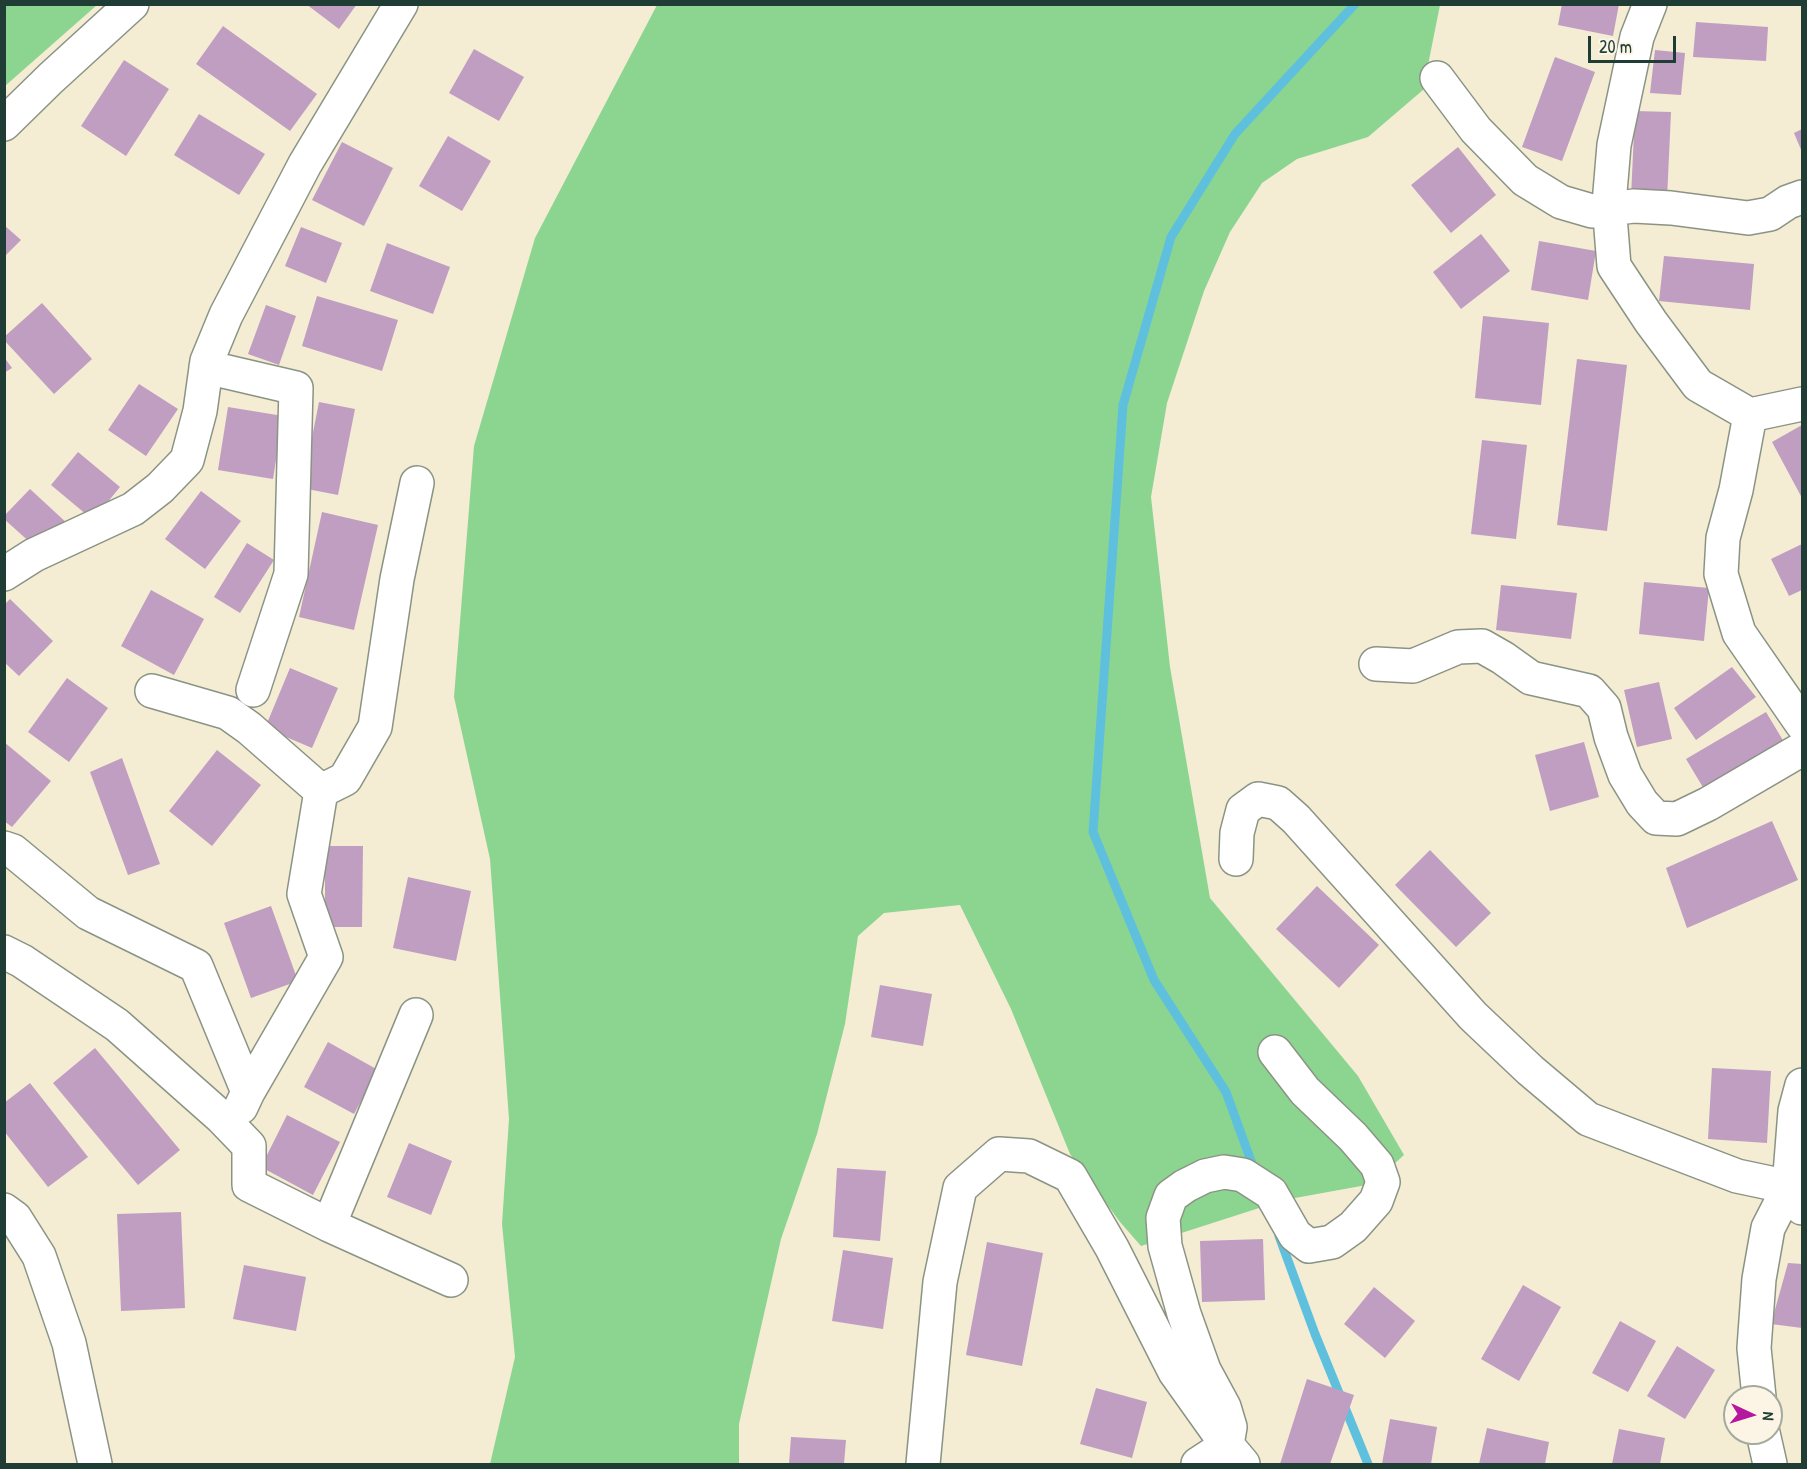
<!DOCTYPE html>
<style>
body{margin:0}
#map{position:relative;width:1807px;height:1469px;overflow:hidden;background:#f4ecd3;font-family:"Patrick Hand",sans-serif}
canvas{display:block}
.frame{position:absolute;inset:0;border:6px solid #1f3d34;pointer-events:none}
.north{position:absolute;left:1723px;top:1385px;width:60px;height:60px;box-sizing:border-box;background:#fcf5e5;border:2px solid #a4ab9e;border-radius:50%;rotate:94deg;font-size:16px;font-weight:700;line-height:24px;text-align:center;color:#1f3d34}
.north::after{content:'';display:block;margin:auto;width:21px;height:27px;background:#b5179e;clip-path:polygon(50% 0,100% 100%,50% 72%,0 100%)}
.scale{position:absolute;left:1588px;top:36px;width:88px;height:27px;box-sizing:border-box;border:3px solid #1f3d34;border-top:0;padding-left:8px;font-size:18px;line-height:21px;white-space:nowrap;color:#1f3d34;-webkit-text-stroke:4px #fcf5e5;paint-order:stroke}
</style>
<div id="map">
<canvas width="1807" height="1469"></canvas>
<div class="frame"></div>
<div class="north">N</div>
<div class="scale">20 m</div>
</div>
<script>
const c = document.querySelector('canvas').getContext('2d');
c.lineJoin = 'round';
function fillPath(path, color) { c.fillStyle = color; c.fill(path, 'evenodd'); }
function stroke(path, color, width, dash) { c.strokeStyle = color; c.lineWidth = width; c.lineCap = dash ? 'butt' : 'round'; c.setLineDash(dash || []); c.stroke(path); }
fillPath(new Path2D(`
 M 5,4 L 97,4 L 97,5 L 5,86 Z
 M 657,5 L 1440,5 L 1423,90 L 1368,137 L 1297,159 L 1262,183 L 1230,232 L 1204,291 L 1167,403 L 1151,497 L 1170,667 L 1210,898 L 1358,1076 L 1404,1155 L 1372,1184 L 1284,1200 L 1141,1246 L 1120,1222 L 1070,1154 L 1011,1009 L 960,905 L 884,913 L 858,936 L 845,1024 L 817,1134 L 781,1239 L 739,1424 L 739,1464 L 490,1464 L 515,1357 L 502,1224 L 509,1119 L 490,859 L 454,697 L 474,446 L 535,238 Z`), '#8cd591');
stroke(new Path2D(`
 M 1255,1172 L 1226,1092 L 1154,980 L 1093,832 L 1123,405 L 1171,237 L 1235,134 L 1355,4
 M 1279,1236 L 1315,1334 L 1368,1464`), '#5fc0dd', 9);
fillPath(new Path2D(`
 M 306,4 L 357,4 L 339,29 Z
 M 1562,4 L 1619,4 L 1613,36 L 1558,25 Z
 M 1696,22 L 1768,27 L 1766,61 L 1693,57 Z
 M 223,26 L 317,94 L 290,131 L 196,64 Z
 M 474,49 L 524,77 L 499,121 L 449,93 Z
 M 1655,50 L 1685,53 L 1681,95 L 1650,93 Z
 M 1555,57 L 1595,72 L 1562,161 L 1522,147 Z
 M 124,60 L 169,89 L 126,156 L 81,126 Z
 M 1635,111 L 1671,112 L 1667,199 L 1631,197 Z
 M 199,114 L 265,154 L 239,195 L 174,155 Z
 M 1802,129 L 1802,152 L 1794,133 Z
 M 448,136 L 491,161 L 462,211 L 419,186 Z
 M 342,142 L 393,168 L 364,226 L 312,200 Z
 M 1458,147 L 1496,195 L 1451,233 L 1411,185 Z
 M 4,225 L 21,240 L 4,257 Z
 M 301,227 L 342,243 L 326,283 L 285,266 Z
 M 1481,234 L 1510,271 L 1461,309 L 1433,272 Z
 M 1539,241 L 1596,251 L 1588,300 L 1531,290 Z
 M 387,243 L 450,267 L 433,314 L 370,291 Z
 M 1664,256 L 1754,264 L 1750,310 L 1659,301 Z
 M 317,296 L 398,320 L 382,371 L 302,346 Z
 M 42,303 L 92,359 L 54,394 L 4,340 L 4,337 Z
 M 266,305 L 296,316 L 279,365 L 248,354 Z
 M 1483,316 L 1549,323 L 1541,405 L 1475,398 Z
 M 4,357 L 12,368 L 4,373 Z
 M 1577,359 L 1627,365 L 1607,531 L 1557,525 Z
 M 139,384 L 178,409 L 146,456 L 108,430 Z
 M 319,402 L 355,409 L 338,495 L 302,488 Z
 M 228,407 L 283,416 L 273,479 L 218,470 Z
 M 1802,425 L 1802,498 L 1772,442 Z
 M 1482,440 L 1527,445 L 1516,539 L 1471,534 Z
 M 78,452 L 120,487 L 93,520 L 51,485 Z
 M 30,489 L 69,525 L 43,554 L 4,519 L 4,516 Z
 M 201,491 L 241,521 L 205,569 L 165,539 Z
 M 322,512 L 378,525 L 354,630 L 299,617 Z
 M 247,543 L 274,560 L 240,613 L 214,597 Z
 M 1802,544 L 1802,590 L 1789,596 L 1771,559 Z
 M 1644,582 L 1709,588 L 1704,641 L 1639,634 Z
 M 1501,585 L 1577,593 L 1571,639 L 1496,630 Z
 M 151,590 L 204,619 L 174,675 L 121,646 Z
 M 10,599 L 53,641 L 19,676 L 4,662 L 4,605 Z
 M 1732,667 L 1756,697 L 1696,740 L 1674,708 Z
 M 290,668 L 338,688 L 312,748 L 265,728 Z
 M 67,678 L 108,708 L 69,762 L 28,732 Z
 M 1659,682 L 1672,739 L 1637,747 L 1624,690 Z
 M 1766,712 L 1787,747 L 1707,794 L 1686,759 Z
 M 4,742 L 51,781 L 12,827 L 4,821 Z
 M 1584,742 L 1599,797 L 1550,811 L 1535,755 Z
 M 217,750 L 261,785 L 212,846 L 169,811 Z
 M 122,758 L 160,864 L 128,875 L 90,772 Z
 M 1772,821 L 1798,880 L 1687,928 L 1666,868 Z
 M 325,846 L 363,846 L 362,927 L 325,927 Z
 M 1430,850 L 1491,913 L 1456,947 L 1395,885 Z
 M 408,877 L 471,891 L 456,961 L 393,948 Z
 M 1317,886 L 1379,945 L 1339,988 L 1276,929 Z
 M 271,906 L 298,981 L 251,998 L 224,923 Z
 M 880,985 L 932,994 L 923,1046 L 871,1037 Z
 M 328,1042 L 378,1070 L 354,1114 L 304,1087 Z
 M 95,1048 L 180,1150 L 138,1185 L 53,1083 Z
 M 1712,1068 L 1771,1071 L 1767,1143 L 1708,1139 Z
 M 30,1083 L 88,1157 L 48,1187 L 4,1131 L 4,1103 Z
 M 287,1115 L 340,1142 L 313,1195 L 261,1167 Z
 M 409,1143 L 452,1161 L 431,1215 L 387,1197 Z
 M 837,1168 L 886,1171 L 880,1241 L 833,1237 Z
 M 181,1212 L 185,1308 L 121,1311 L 117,1214 Z
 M 1263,1239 L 1265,1300 L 1202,1302 L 1200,1241 Z
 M 987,1242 L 1043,1253 L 1022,1366 L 966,1355 Z
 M 843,1250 L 893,1258 L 883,1329 L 832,1321 Z
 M 1788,1263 L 1802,1264 L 1802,1328 L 1771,1324 Z
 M 244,1265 L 306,1277 L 296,1331 L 233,1319 Z
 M 1523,1285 L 1561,1307 L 1519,1381 L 1481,1359 Z
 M 1374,1287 L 1415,1321 L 1385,1358 L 1344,1324 Z
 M 1620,1321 L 1656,1341 L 1628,1392 L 1592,1373 Z
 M 1677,1346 L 1715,1370 L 1685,1419 L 1647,1396 Z
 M 1307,1379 L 1354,1395 L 1330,1464 L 1280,1464 Z
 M 1096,1388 L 1147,1402 L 1132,1458 L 1080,1444 Z
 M 1390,1419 L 1437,1427 L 1431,1464 L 1382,1464 Z
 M 1487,1428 L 1549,1442 L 1545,1464 L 1479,1464 Z
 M 1619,1429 L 1665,1438 L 1660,1464 L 1612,1464 Z
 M 791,1437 L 846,1440 L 844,1464 L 789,1464 Z`), '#bf9ec2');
const minor = new Path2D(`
 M 1650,4 L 1637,37 L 1614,145 L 1609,204 L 1614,266 L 1651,322 L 1698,385 L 1750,415 L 1802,404
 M 1437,78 L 1476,130 L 1525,180 L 1561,202 L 1592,211 L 1634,206 L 1671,208 L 1748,218 L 1770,214 L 1788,202 L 1802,197
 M 4,124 L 51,78 L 132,4
 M 206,367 L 296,388 L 291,574 L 253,690
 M 1750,415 L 1736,490 L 1723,538 L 1721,574 L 1739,633 L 1802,724
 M 4,574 L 34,555 L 133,509 L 160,488 L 187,460 L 200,411 L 207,361 L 226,315 L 305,164 L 401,4
 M 1376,664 L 1413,666 L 1458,647 L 1482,646 L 1503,658 L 1531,678 L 1589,691 L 1604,708 L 1611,737 L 1625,775 L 1642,803 L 1656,818 L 1677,819 L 1708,804 L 1802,749
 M 152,691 L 228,713 L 249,728 L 321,791
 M 4,848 L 13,851 L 88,913 L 196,966 L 248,1092 L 241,1107
 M 1236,859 L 1237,833 L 1243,810 L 1258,799 L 1278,803 L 1296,819 L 1473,1016 L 1530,1070 L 1588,1119 L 1737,1176 L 1789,1187 L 1802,1208
 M 4,952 L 22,961 L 117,1025 L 222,1118 L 249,1146 L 249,1185 L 329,1225 L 451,1280
 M 248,1092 L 326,957 L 304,894 L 321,791 L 345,779 L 375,727 L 397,579 L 417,483
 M 4,1210 L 15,1218 L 39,1256 L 69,1343 L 95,1464
 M 329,1225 L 416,1015
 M 1759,1397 L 1754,1348 L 1759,1279 L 1768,1228 L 1789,1187 L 1795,1111 L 1802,1085
 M 1763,1433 L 1770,1464
 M 923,1464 L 940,1282 L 960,1188 L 999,1154 L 1029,1156 L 1070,1176 L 1112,1248 L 1175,1372 L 1227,1445 L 1243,1464
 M 1198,1464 L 1227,1445 L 1230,1427 L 1224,1407 L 1204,1370 L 1184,1314 L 1165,1246 L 1163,1218 L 1171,1196 L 1185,1186 L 1205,1176 L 1224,1172 L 1243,1175 L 1271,1193 L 1295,1235 L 1309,1246 L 1332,1242 L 1353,1227 L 1376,1201 L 1383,1182 L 1377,1165 L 1353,1137 L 1305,1091 L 1275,1052`);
stroke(minor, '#8a9484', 36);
stroke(minor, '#fff', 33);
</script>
